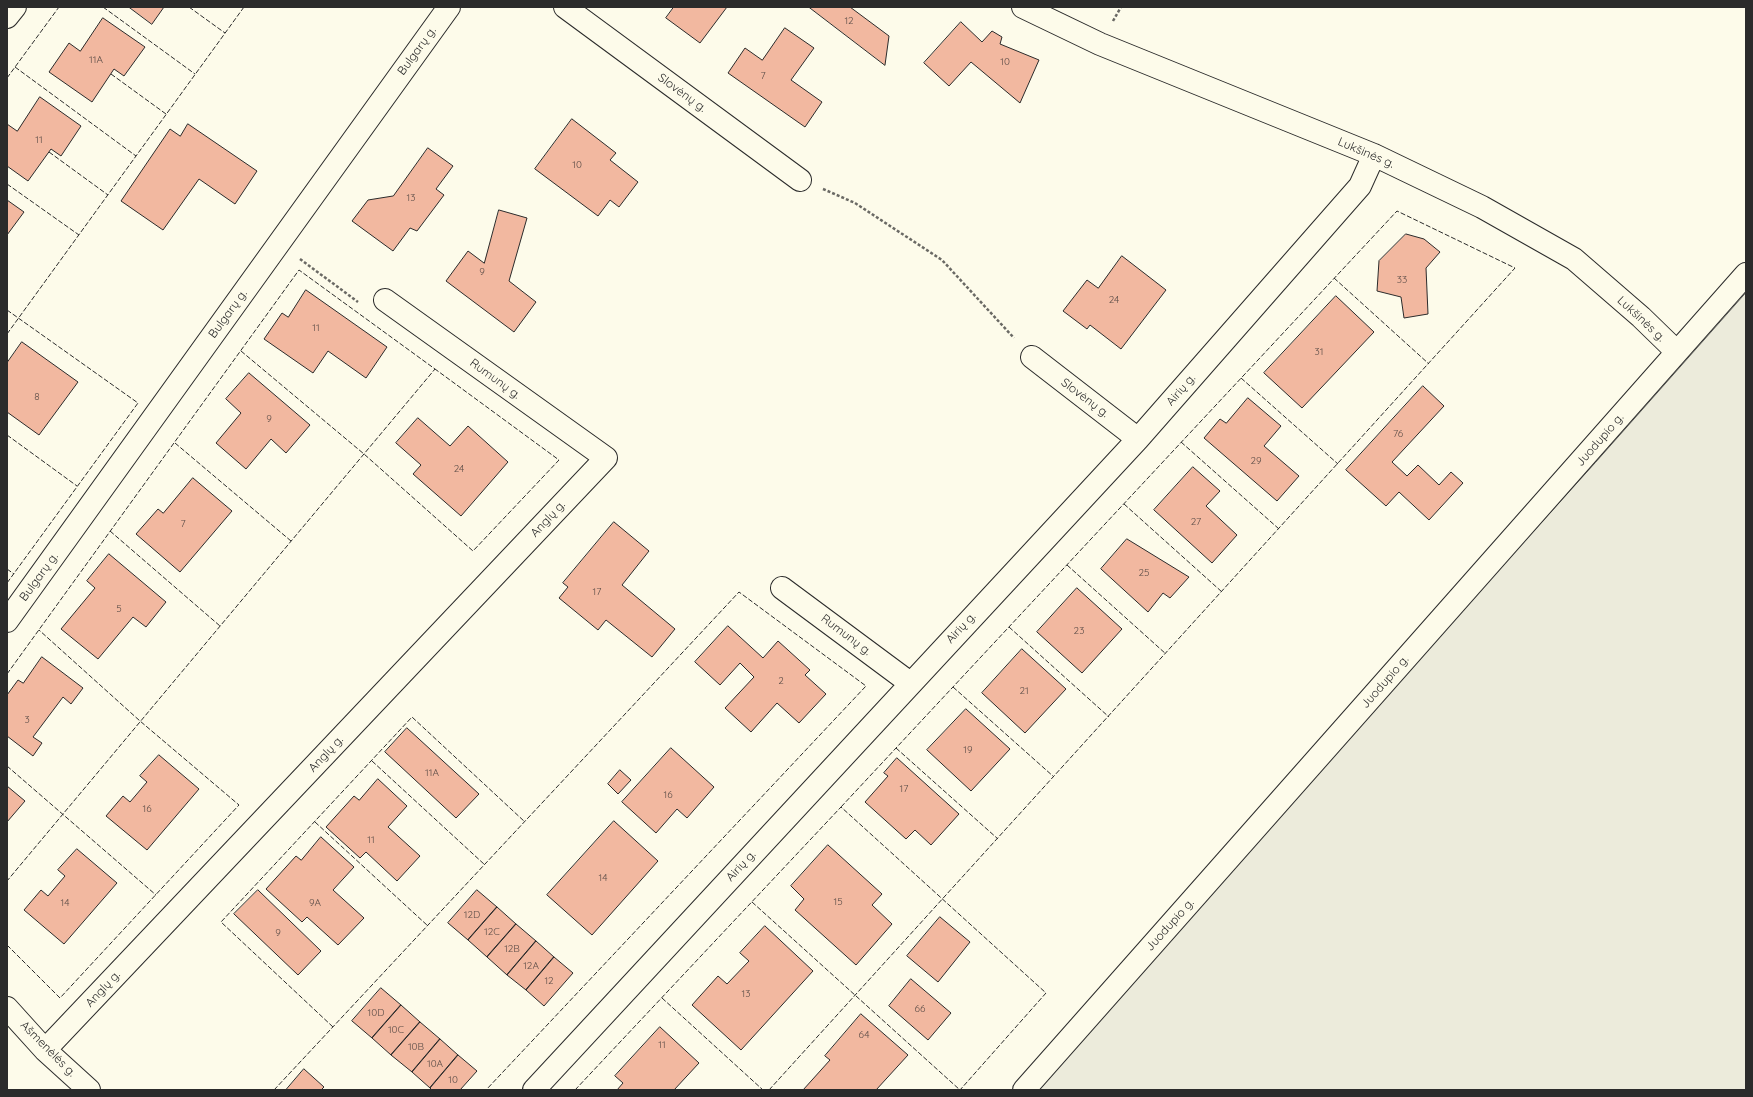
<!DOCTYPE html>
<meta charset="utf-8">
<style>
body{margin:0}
#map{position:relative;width:1753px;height:1097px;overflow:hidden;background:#fdfbea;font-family:Quicksand,sans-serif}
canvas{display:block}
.frame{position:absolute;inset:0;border:8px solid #2b2b2b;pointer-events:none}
</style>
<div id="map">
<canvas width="1753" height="1097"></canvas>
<div class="frame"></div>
</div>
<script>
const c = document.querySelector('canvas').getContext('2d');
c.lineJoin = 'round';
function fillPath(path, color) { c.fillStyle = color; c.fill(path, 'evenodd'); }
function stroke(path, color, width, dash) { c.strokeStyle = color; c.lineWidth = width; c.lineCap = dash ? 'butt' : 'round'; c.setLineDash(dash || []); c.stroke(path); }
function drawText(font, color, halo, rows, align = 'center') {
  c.font = font + ' Quicksand,sans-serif'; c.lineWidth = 3; c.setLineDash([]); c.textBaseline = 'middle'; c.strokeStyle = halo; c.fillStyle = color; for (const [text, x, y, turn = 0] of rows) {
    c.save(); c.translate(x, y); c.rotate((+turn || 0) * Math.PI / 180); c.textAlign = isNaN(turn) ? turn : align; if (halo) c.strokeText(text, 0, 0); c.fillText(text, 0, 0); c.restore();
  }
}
const green = new Path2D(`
 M 1746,293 L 1746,1090 L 1032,1090 L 1093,1019 L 1595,463 Z`);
fillPath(green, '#ecebdb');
stroke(green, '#74746e', 1);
const building = new Path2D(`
 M 129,7 L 164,7 L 152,24 Z
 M 674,7 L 727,7 L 700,43 L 666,18 Z
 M 809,7 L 850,7 L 889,36 L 885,65 Z
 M 103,18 L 145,47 L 124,76 L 114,69 L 92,102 L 49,72 L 69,43 L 80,51 Z
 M 961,22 L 982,42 L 992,31 L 1002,37 L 1000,44 L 1039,60 L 1020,103 L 971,62 L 949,86 L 924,63 Z
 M 785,28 L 814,48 L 791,80 L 822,102 L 805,127 L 728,73 L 745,48 L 762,60 Z
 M 40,97 L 81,126 L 61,156 L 51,149 L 28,181 L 7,166 L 7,124 L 17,131 Z
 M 572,119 L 616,153 L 610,160 L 638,182 L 619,207 L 610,200 L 598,216 L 535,169 Z
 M 188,124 L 257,171 L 235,204 L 199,179 L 163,230 L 121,201 L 170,129 L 180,136 Z
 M 428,148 L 453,166 L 436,189 L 444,195 L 417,231 L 410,228 L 393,251 L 352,221 L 368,200 L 393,196 Z
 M 7,200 L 24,212 L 7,235 Z
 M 499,210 L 527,218 L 509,281 L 536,302 L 514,332 L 446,281 L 468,251 L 484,263 Z
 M 1406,234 L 1424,239 L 1440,252 L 1426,268 L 1428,314 L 1404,318 L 1401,297 L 1377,291 L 1379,261 Z
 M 1122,256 L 1166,290 L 1121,349 L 1090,325 L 1087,329 L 1063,311 L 1087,280 L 1098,288 Z
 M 306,290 L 387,347 L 366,378 L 328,351 L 313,373 L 264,339 L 282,313 L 288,317 Z
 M 1336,296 L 1374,332 L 1302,408 L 1264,373 Z
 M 22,342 L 78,382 L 39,435 L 7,412 L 7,363 Z
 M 249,373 L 310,425 L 286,453 L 271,439 L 246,469 L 216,443 L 241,413 L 226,399 Z
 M 1423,386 L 1444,406 L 1392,462 L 1407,476 L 1418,465 L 1439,485 L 1451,472 L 1463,483 L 1429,520 L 1399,492 L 1386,506 L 1346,470 Z
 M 1248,398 L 1281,426 L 1264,446 L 1299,476 L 1277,501 L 1204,438 L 1220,419 L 1226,423 Z
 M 418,418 L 450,446 L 468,426 L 508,462 L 461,516 L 413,474 L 421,465 L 396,443 Z
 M 1193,467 L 1220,491 L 1206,506 L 1237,535 L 1212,563 L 1154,510 Z
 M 193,478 L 232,511 L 180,572 L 136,534 L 158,509 L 163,513 Z
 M 614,522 L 649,551 L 622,585 L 675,629 L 652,657 L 606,620 L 598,630 L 559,598 L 568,587 L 563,583 Z
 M 1127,539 L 1189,577 L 1170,598 L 1163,593 L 1148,612 L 1101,569 Z
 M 109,554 L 166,602 L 146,627 L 133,617 L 98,659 L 61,629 L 95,588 L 87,581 Z
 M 1077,588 L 1122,629 L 1082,673 L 1037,632 Z
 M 728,626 L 763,658 L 778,641 L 810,670 L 805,675 L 826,694 L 799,723 L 777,703 L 751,732 L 725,708 L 754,677 L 740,663 L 720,685 L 695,662 Z
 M 1022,649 L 1066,689 L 1025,733 L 982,693 Z
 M 42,657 L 83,688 L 71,704 L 63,697 L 33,737 L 42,743 L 33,756 L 7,736 L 7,695 L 18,680 L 23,683 Z
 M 966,709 L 1010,749 L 971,791 L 927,750 Z
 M 407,728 L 479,794 L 456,818 L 385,752 Z
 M 671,748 L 714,787 L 687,818 L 677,809 L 656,833 L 622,802 Z
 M 159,755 L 199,789 L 147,850 L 106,816 L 123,796 L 130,802 L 147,782 L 140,776 Z
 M 897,758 L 959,814 L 931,845 L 915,830 L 906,839 L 865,802 L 888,776 L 884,773 Z
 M 620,770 L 631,780 L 618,794 L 608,784 Z
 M 378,779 L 407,806 L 388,827 L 420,856 L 397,881 L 366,852 L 360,858 L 326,827 L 354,796 L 359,800 Z
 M 7,786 L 25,801 L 7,822 Z
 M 614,821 L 658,861 L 592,935 L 547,895 Z
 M 321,837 L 354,867 L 333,890 L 364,918 L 338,945 L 307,917 L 302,922 L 266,889 L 296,856 L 301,860 Z
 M 828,845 L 882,894 L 872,905 L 892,924 L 856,965 L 795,910 L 804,899 L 791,886 Z
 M 77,849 L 117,883 L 64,944 L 24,910 L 41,890 L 48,896 L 65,876 L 58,870 Z
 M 258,890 L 321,951 L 298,975 L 234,914 Z
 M 477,890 L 497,907 L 468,940 L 448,923 Z
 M 497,907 L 516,924 L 487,957 L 468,940 Z
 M 940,917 L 970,942 L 938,982 L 907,956 Z
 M 516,924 L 536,941 L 507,975 L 487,957 Z
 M 765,926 L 813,971 L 741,1050 L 692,1005 L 718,976 L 727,984 L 749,961 L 740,953 Z
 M 536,941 L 554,957 L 526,990 L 507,975 Z
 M 554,957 L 573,973 L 544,1006 L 526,990 Z
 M 911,979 L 951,1013 L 928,1040 L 889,1006 Z
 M 381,988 L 401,1005 L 372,1038 L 352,1021 Z
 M 401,1005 L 420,1022 L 391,1055 L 372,1038 Z
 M 861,1014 L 908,1055 L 876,1090 L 803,1090 L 830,1060 L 825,1056 Z
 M 420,1022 L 440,1039 L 412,1072 L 391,1055 Z
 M 660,1027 L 699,1063 L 674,1090 L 617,1090 L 623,1083 L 615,1076 Z
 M 440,1039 L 458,1055 L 430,1088 L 412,1072 Z
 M 458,1055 L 477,1071 L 460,1090 L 432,1090 L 430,1088 Z
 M 304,1069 L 324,1087 L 321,1090 L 286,1090 Z`);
fillPath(building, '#f2b8a0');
stroke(building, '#2b2b2b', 1);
const minor = new Path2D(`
 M 565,7 L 800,180
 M 1023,7 L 1100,44 L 1374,155 L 1482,207 L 1574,259 L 1641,317 L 1677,352
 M 7,17 L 15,7
 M 1032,357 L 1138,439
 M 782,588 L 910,683
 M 7,621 L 449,7
 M 7,1008 L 45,1050 L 89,1090
 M 45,1050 L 606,458 L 385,300
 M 534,1090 L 1138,439 L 1360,186 L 1374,155
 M 1024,1090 L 1746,274`);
stroke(minor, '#2b2b2b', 24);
stroke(new Path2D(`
 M 1113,21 L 1121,7
 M 823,189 L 855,203 L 942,260 L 1014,338
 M 300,259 L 358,302`), '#6a6964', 2.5, [3, 2]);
stroke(minor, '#fdfbea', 22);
stroke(new Path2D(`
 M 103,7 L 195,74
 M 189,7 L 225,33
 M 15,67 L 136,156
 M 111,74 L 166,114
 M 7,78 L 59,7
 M 49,152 L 108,195
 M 7,184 L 79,235
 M 1334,278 L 1429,364
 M 7,310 L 138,403 L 7,583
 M 7,334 L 244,7
 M 241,351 L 364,454 L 473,551 L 559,460 L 435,369
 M 1241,378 L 1338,464
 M 7,435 L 77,486
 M 1181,442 L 1279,529
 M 175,443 L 291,541
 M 1124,504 L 1222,592
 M 110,531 L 220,626
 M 1067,565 L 1166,654
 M 7,569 L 14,574
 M 1009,627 L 1109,717
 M 7,674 L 299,270 L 435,369 L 7,881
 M 953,687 L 1054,777
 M 896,748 L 998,839
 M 372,761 L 485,865
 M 7,766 L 156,895
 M 315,822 L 428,926
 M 752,902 L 960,1090
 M 7,945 L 60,998 L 239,805 L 140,721 L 39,630
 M 662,998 L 763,1090
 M 333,1027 L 221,922 L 412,717 L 525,822
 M 274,1090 L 739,592 L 866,686 L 486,1090
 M 575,1090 L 841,807 L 1046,993 L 960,1090
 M 769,1090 L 1515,268 L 1397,211 L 841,807`), '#2b2b2b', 1, [5, 2]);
drawText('10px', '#5d4e48', null, [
 ["12",849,21],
 ["11A",96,60],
 ["10",1005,62],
 ["7",763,76],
 ["11",39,140],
 ["10",577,165],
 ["13",411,198],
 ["9",482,272],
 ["33",1402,280],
 ["24",1114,300],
 ["11",316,328],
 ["31",1319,352],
 ["8",37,397],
 ["9",269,419],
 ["76",1398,434],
 ["29",1256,461],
 ["24",459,469],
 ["27",1196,522],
 ["7",183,524],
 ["25",1144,573],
 ["17",597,592],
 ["5",119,609],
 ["23",1079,631],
 ["2",781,681],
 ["21",1024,691],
 ["3",27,720],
 ["19",968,750],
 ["11A",432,773],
 ["17",904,789],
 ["16",668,795],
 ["16",147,809],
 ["11",371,840],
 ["14",603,878],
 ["15",838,902],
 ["14",65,903],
 ["9A",315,903],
 ["12D",472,915],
 ["12C",492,932],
 ["9",278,933],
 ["12B",512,949],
 ["12A",531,966],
 ["12",549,981],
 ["13",746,994],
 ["66",920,1009],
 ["10D",376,1013],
 ["10C",396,1030],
 ["64",864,1035],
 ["11",662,1045],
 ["10B",416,1047],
 ["10A",435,1064],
 ["10",453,1080]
]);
drawText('12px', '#2b2b2b', '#fdfbea', [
 ["Bulgarų g.",417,51,-54],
 ["Slovėnų g.",682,93,36],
 ["Lukšinės g.",1366,153,23],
 ["Bulgarų g.",228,314,-54],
 ["Lukšinės g.",1641,319,43],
 ["Rumunų g.",495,379,36],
 ["Airių g.",1181,390,-49],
 ["Slovėnų g.",1085,398,37],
 ["Juodupio g.",1600,440,-49],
 ["Anglų g.",548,519,-47],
 ["Bulgarų g.",39,577,-54],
 ["Airių g.",961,628,-47],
 ["Rumunų g.",846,635,37],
 ["Juodupio g.",1385,682,-49],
 ["Anglų g.",326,754,-47],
 ["Airių g.",741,866,-47],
 ["Juodupio g.",1170,925,-48],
 ["Anglų g.",103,989,-47],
 ["Ašmenėlės g.",48,1049,45]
]);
</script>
